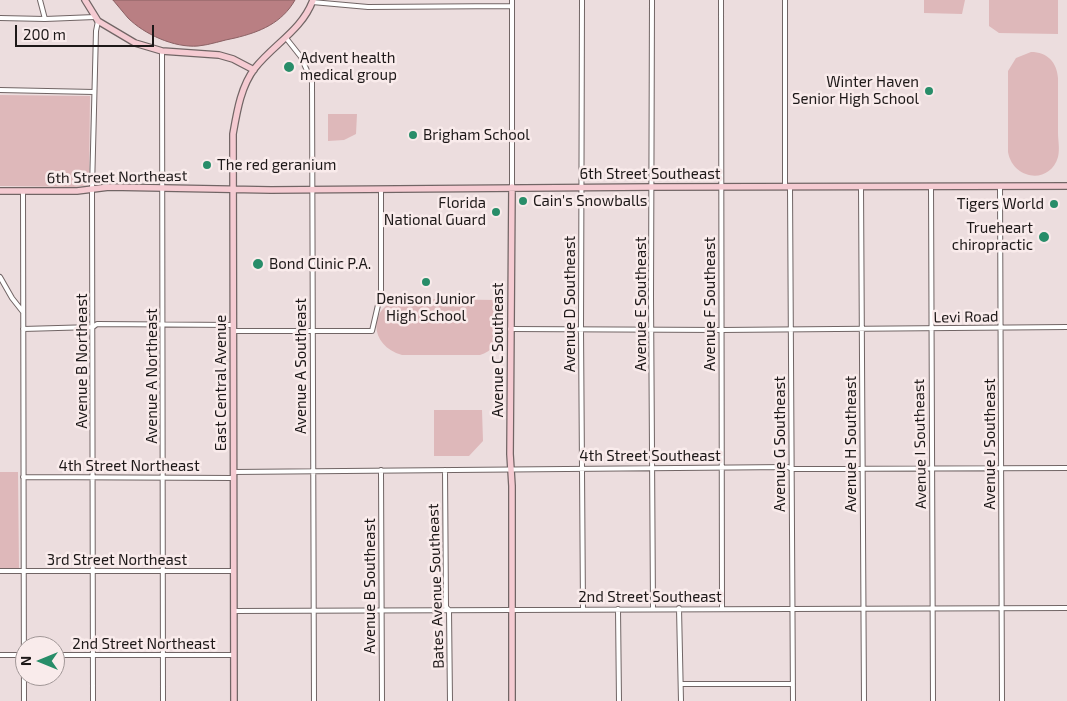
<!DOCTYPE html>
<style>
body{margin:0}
#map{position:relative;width:1067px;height:701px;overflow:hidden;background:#ecddde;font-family:"Exo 2",sans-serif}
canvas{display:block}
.north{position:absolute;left:15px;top:636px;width:50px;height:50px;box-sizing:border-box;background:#f9ebeb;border:1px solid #a19797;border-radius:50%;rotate:270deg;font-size:14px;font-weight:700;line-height:20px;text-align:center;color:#1d1818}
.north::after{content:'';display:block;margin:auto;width:18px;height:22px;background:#288d69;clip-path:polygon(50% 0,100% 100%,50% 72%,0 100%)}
.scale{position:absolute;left:15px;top:25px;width:139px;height:22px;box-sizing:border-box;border:2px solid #1d1818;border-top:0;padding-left:6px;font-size:15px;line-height:18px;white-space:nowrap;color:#1d1818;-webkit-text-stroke:4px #f9ebeb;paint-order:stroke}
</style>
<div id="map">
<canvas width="1067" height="701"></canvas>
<div class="north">N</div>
<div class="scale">200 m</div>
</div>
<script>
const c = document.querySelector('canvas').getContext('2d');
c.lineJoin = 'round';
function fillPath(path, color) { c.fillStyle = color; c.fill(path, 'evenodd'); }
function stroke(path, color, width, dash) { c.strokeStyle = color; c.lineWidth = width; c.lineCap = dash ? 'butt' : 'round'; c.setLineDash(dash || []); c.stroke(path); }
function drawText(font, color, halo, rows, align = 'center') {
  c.font = font + ' "Exo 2",sans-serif'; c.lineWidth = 5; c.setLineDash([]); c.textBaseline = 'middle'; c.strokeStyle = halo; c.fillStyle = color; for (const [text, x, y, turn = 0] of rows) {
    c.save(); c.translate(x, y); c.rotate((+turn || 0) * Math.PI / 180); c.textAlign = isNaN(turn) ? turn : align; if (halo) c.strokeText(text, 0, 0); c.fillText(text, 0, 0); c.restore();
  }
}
fillPath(new Path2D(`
 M 924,0 L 965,0 L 962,14 L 924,13 Z
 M 989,0 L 1058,0 L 1058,34 L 999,33 L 989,26 Z
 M 1031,52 C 1047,52 1057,62 1058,78 C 1058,96 1058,115 1058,133 C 1058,140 1060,149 1058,157 C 1050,185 1013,180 1008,152 L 1008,71 L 1016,58 Z
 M 0,95 L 90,96 L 89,185 L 74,187 L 0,186 Z
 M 357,114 L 356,134 L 344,140 L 328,141 L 328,114 Z
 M 401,299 L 500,300 L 500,306 L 492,307 C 508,323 503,348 480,355 L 402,355 C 369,346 367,307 401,299 Z
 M 434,410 L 482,410 L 483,441 L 469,456 L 434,456 Z
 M 0,472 L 18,472 L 19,568 L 0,568 Z`), '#deb8ba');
const water = new Path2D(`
 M 113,0 L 295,0 C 282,23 260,32 235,38 C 223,40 210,45 198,46 C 174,48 144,34 128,18 C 123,12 118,6 113,0 Z`);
fillPath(water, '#b97f83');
stroke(water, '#8a6063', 1);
const street = new Path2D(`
 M 40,0 L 45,19
 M 512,0 L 512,187
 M 582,0 L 581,329 L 583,609
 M 652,0 L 651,296 L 653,608
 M 721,0 L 722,608
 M 785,0 L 785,187
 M 312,2 L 368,7 L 512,6
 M 0,18 L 45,19 L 95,17
 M 286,38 L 301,57 L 312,82 L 314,701
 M 162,51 L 163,701
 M 0,90 L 94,92
 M 790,187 L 793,701
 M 861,187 L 864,701
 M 931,187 L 933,701
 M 1000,187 L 1002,701
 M 23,191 L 24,701
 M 0,277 L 12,298 L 23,312
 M 23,329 L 93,327 L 97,324 L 233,325
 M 510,329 L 721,330 L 1067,327
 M 233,331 L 372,331 L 381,292 L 381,189
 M 381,470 L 382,701
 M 445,470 L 446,607 L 449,610 L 450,701
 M 233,472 L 788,467 L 792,469 L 1067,468
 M 23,477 L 233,478
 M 0,571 L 234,571
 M 679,608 L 681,701
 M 618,609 L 619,701
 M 234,611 L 1067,608
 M 0,655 L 25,655
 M 55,655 L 234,655
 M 681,684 L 793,684
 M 93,701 L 92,189 L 96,31 L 98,21`);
const secondary = new Path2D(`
 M 85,0 L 98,21 L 135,43 L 162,51 L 219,55 L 233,59 L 254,70
 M 512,187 L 510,454 L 512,486 L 512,701
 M 0,191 L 77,191 L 109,187 L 271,190 L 652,187 L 1067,186
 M 234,701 L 233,134 C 237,111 241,86 255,68 C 274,44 302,30 313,0`);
stroke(street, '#716565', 6);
stroke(secondary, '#716565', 8);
stroke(street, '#fff', 4);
stroke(secondary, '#f5cbd2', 5.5);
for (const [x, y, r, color] of [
 [289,67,6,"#288d69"],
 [929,91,5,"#288d69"],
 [413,135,5,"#288d69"],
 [207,165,5,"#288d69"],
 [523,201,5,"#288d69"],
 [1054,204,5,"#288d69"],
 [496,212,5,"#288d69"],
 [1044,237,6,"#288d69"],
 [258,264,6,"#288d69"],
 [426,282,5,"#288d69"]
]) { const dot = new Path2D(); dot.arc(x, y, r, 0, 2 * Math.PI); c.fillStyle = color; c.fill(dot); stroke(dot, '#f9ebeb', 2); }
drawText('15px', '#1d1818', '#f9ebeb', [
 ["Advent health",300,58],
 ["medical group",300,75],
 ["Winter Haven",919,82,"right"],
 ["Senior High School",919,99,"right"],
 ["Brigham School",423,135],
 ["The red geranium",217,165],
 ["Cain's Snowballs",533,201],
 ["Florida",486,203,"right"],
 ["National Guard",486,220,"right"],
 ["Tigers World",1044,204,"right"],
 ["Trueheart",1033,228,"right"],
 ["chiropractic",1033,245,"right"],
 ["Bond Clinic P.A.",269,264],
 ["Denison Junior",426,299,"center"],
 ["High School",426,316,"center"]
], 'left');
drawText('15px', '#1d1818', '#f9ebeb', [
 ["6th Street Southeast",650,174],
 ["6th Street Northeast",117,177,-1],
 ["Avenue D Southeast",570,304,-90],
 ["Avenue E Southeast",641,304,-90],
 ["Avenue F Southeast",710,304,-90],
 ["Levi Road",966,317,-1],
 ["Avenue C Southeast",498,350,-90],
 ["Avenue B Northeast",82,361,-90],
 ["Avenue A Southeast",301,366,-90],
 ["Avenue A Northeast",152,376,-90],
 ["East Central Avenue",221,383,-90],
 ["Avenue G Southeast",780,444,-90],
 ["Avenue H Southeast",851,444,-90],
 ["Avenue I Southeast",920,444,-91],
 ["Avenue J Southeast",990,444,-90],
 ["4th Street Southeast",650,456],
 ["4th Street Northeast",129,466],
 ["3rd Street Northeast",117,560],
 ["Avenue B Southeast",370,586,-90],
 ["Bates Avenue Southeast",436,586,-92],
 ["2nd Street Southeast",650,597],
 ["2nd Street Northeast",144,644]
]);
</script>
